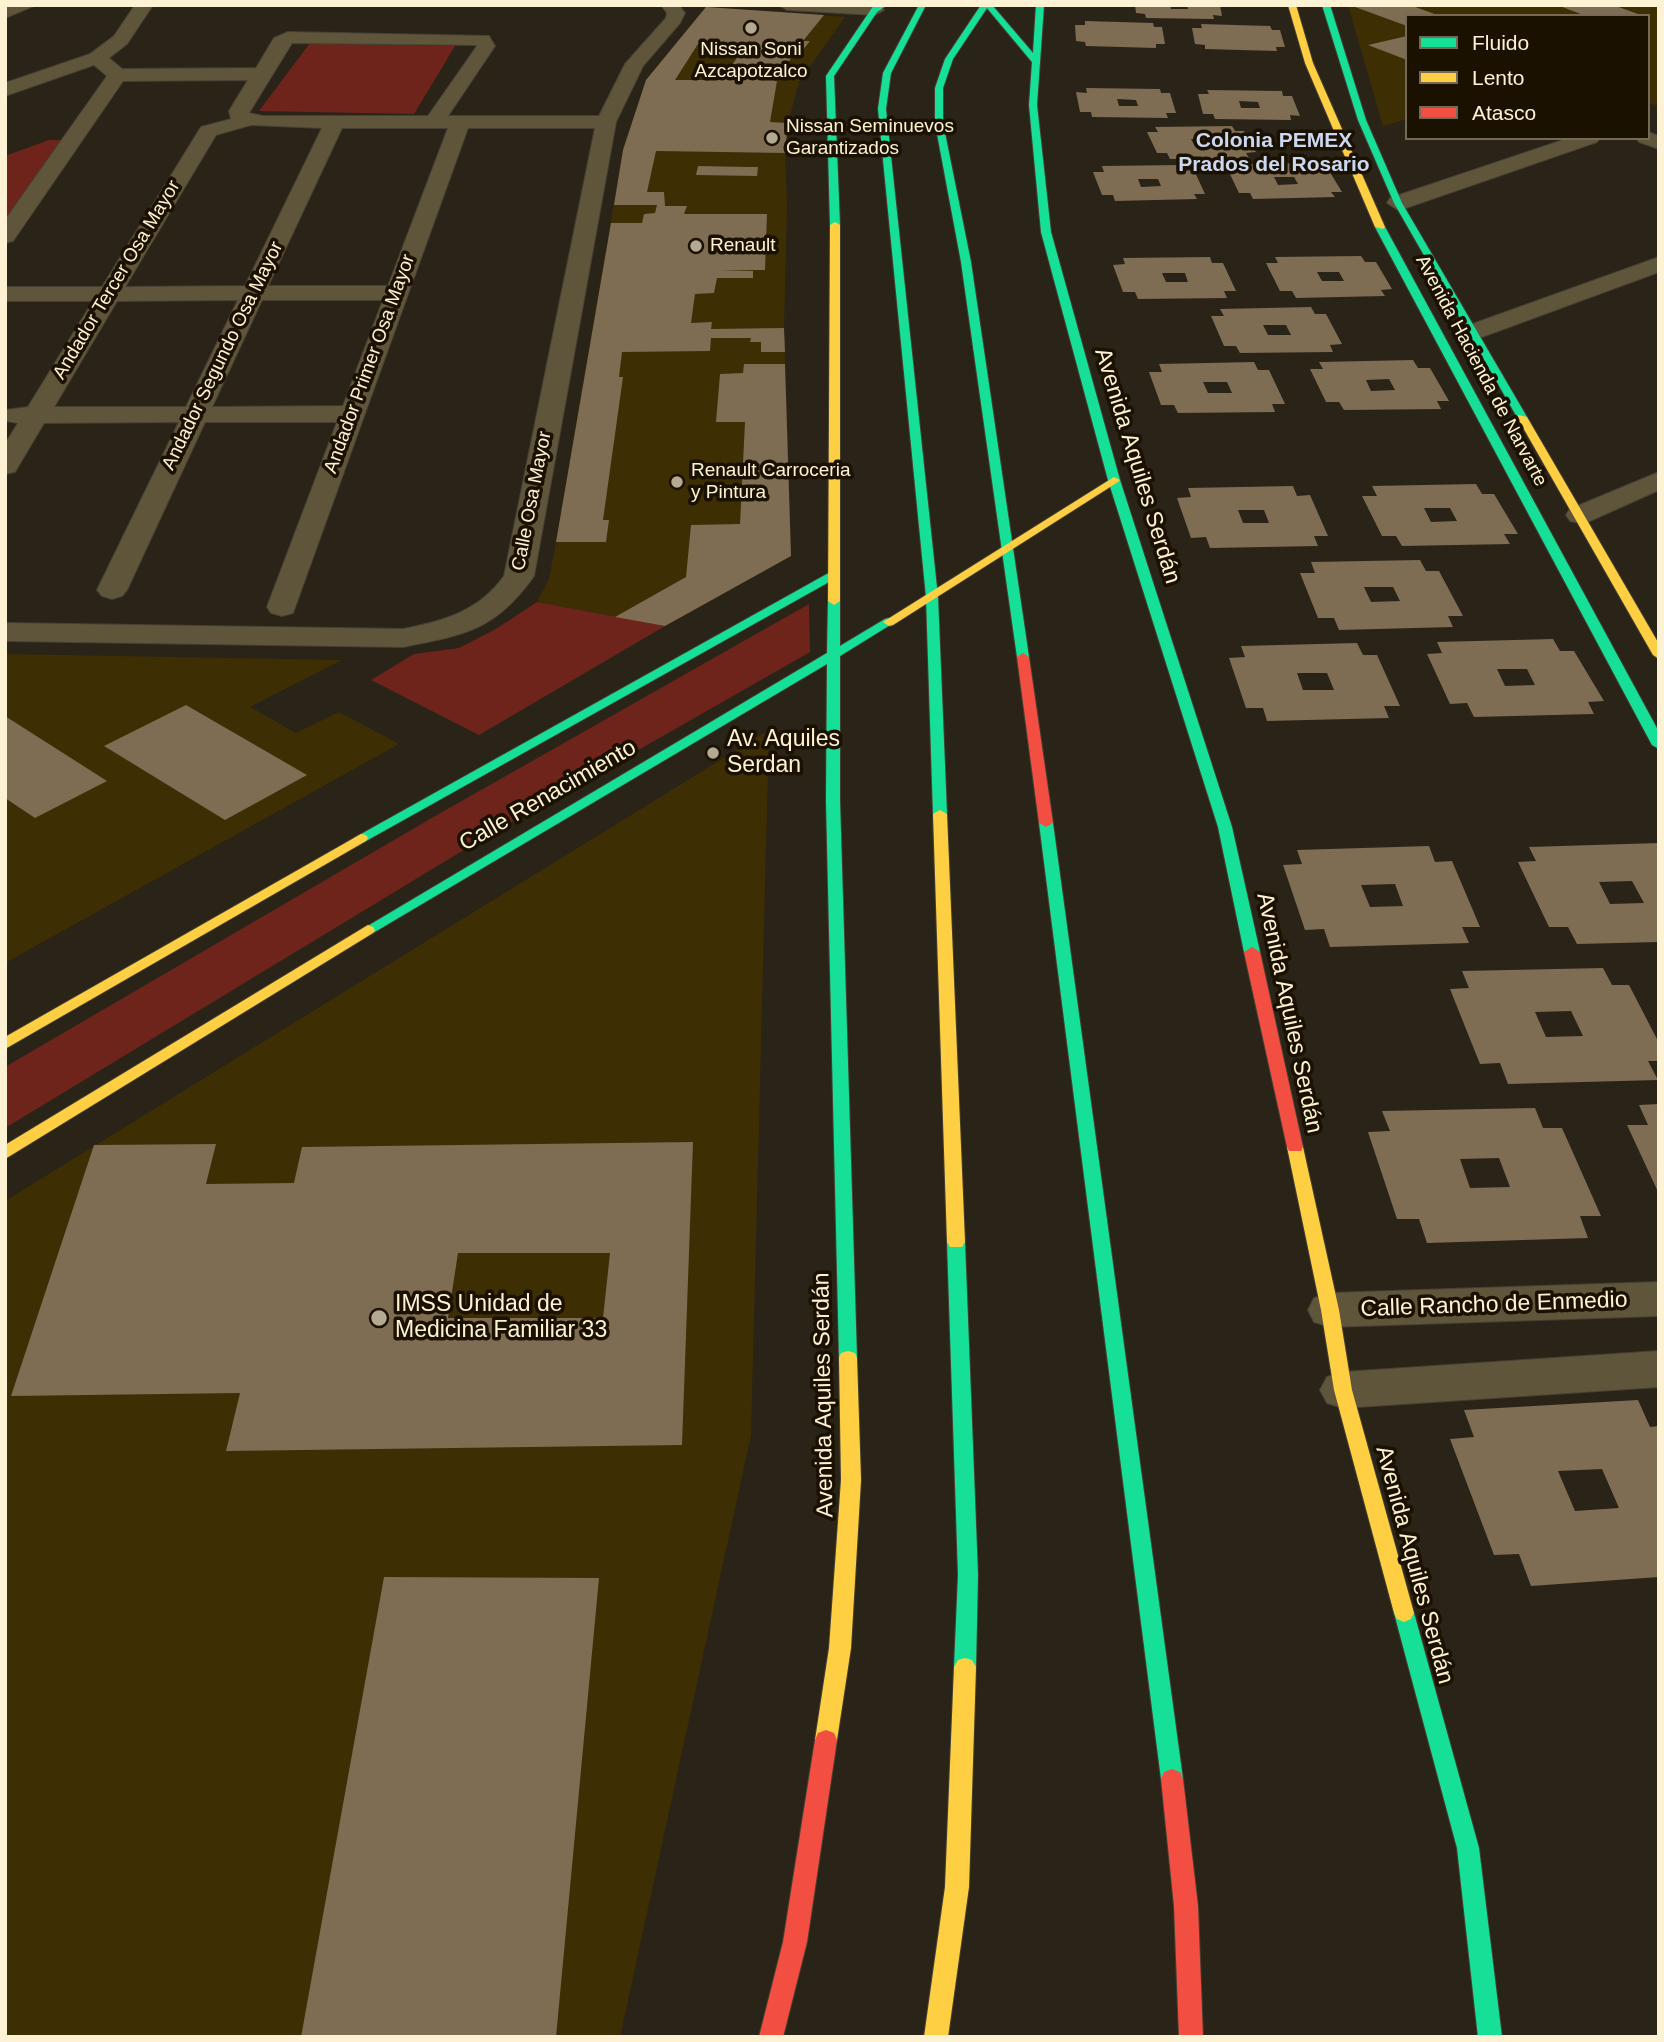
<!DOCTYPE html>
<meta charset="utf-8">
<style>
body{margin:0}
#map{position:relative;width:1664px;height:2042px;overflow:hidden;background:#2a2418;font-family:Arial,sans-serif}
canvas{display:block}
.frame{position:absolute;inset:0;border:7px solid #fef2d4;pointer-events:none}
.legend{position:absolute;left:1405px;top:14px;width:245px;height:126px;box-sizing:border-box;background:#1a1100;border:2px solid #756b55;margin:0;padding:9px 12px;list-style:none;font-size:21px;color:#fef2d4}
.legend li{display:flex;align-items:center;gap:14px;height:35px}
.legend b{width:35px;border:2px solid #756b55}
</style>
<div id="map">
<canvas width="1664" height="2042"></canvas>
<div class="frame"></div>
<ul class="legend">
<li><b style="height:9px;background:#16e098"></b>Fluido</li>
<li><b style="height:9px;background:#ffcf43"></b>Lento</li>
<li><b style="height:9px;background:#f24e42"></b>Atasco</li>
</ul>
</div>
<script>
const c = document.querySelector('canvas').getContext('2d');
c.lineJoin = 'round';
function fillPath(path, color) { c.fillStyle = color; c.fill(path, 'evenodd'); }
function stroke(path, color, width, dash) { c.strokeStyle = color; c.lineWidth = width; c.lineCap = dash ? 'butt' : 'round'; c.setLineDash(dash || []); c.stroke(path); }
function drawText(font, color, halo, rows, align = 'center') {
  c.font = font + ' Arial,sans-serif'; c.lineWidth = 7; c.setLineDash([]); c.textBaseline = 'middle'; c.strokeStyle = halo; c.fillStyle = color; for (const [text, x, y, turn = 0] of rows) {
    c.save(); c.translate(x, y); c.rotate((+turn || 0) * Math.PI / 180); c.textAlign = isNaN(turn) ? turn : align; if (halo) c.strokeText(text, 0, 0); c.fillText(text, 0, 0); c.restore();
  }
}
fillPath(new Path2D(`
 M 1348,5 L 1659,5 L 1659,106 L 1648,103 L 1648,16 L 1407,16 L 1407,119 L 1383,126 Z
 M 706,7 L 845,17 L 799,82 L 788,123 L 785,153 L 787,206 L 784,328 L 791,556 L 665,626 L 537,602 L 549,579 L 556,542 L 623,150 L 646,80 Z
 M 5,654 L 342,660 L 250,707 L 296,733 L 339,712 L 399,744 L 5,963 Z
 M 769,730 L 751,1435 L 620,2037 L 5,2037 L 5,1201 Z`), '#3e2e03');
fillPath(new Path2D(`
 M 310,43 L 455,46 L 414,114 L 259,111 Z
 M 49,140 L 69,140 L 5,225 L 5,156 Z
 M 537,602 L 665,626 L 479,735 L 371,680 L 414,654 L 459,648 L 496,629 Z
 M 809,604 L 810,652 L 472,845 L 5,1128 L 5,1067 L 430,819 Z`), '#6f241b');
fillPath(new Path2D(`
 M 1135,5 L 1170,5 L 1171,9 L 1188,9 L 1187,5 L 1220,5 L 1222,16 L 1213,15 L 1214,19 L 1146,18 L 1145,14 L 1136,13 Z
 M 1362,5 L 1410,5 L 1437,15 L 1407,16 L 1407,26 L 1355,7 Z
 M 1557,5 L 1613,5 L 1638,14 L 1586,16 Z
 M 706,7 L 824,15 L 803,41 L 810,41 L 802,51 L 797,51 L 773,81 L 777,81 L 770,122 L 788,123 L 785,153 L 656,151 L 647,192 L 664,192 L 665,206 L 687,206 L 684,214 L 767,214 L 765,270 L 719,270 L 753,271 L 753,278 L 717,278 L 714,293 L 695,294 L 691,323 L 712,322 L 711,329 L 784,328 L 785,352 L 761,352 L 761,342 L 750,342 L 751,338 L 711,338 L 710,351 L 622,352 L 619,377 L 623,377 L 603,520 L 609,520 L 606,542 L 556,542 L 611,223 L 642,223 L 644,214 L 655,213 L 657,205 L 614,205 L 623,150 L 646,80 ZM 698,44 L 745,47 L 721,80 L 675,80 Z
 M 1085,21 L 1153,23 L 1154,27 L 1162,27 L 1165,44 L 1156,44 L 1156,48 L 1086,46 L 1085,42 L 1076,41 L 1075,25 L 1085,25 Z
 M 1201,24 L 1270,26 L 1272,30 L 1280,30 L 1285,47 L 1276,47 L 1277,51 L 1205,49 L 1205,45 L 1195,44 L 1192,28 L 1202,28 Z
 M 1407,36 L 1407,60 L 1368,45 Z
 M 1086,88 L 1160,89 L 1161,93 L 1170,93 L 1176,113 L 1166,113 L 1168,118 L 1092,117 L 1091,112 L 1080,112 L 1076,92 L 1087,93 ZM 1117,99 L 1136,100 L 1138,106 L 1119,106 Z
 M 1207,90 L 1282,91 L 1283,96 L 1292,96 L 1300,116 L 1290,115 L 1291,120 L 1215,119 L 1213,114 L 1203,114 L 1198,94 L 1209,94 ZM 1239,101 L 1258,102 L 1260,108 L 1241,108 Z
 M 1232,126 L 1235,131 L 1244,131 L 1256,152 L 1246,153 L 1249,158 L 1170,159 L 1167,153 L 1157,153 L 1147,132 L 1158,132 L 1155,127 ZM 1191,139 L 1210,139 L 1214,146 L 1195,146 Z
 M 1315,163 L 1319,169 L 1328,169 L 1342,192 L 1331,192 L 1335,197 L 1253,199 L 1250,193 L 1239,193 L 1228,170 L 1239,170 L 1236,164 ZM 1274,177 L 1294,177 L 1298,184 L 1278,185 Z
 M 1182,165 L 1184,171 L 1194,170 L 1205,194 L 1194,194 L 1197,199 L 1115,201 L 1113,195 L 1102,195 L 1093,172 L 1104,172 L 1102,166 ZM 1138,179 L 1158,179 L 1161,186 L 1141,187 Z
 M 698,166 L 750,167 L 758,167 L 757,176 L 696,175 Z
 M 1361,256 L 1365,262 L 1376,262 L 1392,289 L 1381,290 L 1385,296 L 1296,298 L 1292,291 L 1280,291 L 1266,263 L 1278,263 L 1275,257 ZM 1317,272 L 1339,272 L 1344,281 L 1322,281 Z
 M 1210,257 L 1212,263 L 1223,263 L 1236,291 L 1224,291 L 1227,298 L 1138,299 L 1135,292 L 1123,292 L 1113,265 L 1125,264 L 1123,258 ZM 1162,273 L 1185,273 L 1188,282 L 1166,282 Z
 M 1311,307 L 1315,314 L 1326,314 L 1342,344 L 1330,345 L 1333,352 L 1240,353 L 1236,346 L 1224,346 L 1211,316 L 1224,316 L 1220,309 ZM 1263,325 L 1286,325 L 1291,335 L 1268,335 Z
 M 1413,360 L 1418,368 L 1430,368 L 1449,401 L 1437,401 L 1441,409 L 1344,410 L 1339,402 L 1326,402 L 1310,369 L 1323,369 L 1319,362 ZM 1389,379 L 1395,390 L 1371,391 L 1366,380 Z
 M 1254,362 L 1258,370 L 1269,370 L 1285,404 L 1272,404 L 1275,412 L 1178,413 L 1174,405 L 1161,405 L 1149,372 L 1162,372 L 1159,364 ZM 1203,382 L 1227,382 L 1232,393 L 1208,393 Z
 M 744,364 L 785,364 L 791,556 L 665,626 L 615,617 L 686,577 L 691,525 L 740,524 L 745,422 L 716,422 L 720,374 L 743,373 Z
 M 1476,484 L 1482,494 L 1494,494 L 1518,534 L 1504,534 L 1510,544 L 1402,546 L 1396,536 L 1382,536 L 1362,496 L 1377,496 L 1372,486 ZM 1424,508 L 1450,508 L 1457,521 L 1431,522 Z
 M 1293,486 L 1297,496 L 1310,495 L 1328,536 L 1314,536 L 1318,546 L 1210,548 L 1206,537 L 1191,538 L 1177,498 L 1191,497 L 1188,488 ZM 1238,510 L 1264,510 L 1269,523 L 1243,523 Z
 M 1420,560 L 1426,571 L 1439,571 L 1463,616 L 1448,616 L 1453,627 L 1339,630 L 1334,618 L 1318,618 L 1300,573 L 1315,573 L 1311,562 ZM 1364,587 L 1393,587 L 1400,601 L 1371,602 Z
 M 1553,639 L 1560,651 L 1574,651 L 1604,701 L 1588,702 L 1594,714 L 1474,717 L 1467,703 L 1450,704 L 1427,654 L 1442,653 L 1437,642 ZM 1497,669 L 1527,669 L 1535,685 L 1505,686 Z
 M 1357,643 L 1363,655 L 1377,655 L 1400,706 L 1384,706 L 1389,718 L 1267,721 L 1263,708 L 1246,708 L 1229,658 L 1245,657 L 1241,646 ZM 1297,673 L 1327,673 L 1334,690 L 1303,690 Z
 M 186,705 L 307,775 L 225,820 L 104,746 Z
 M 5,716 L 107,781 L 35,818 L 5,798 Z
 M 1659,843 L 1659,942 L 1577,944 L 1568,927 L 1549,927 L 1518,862 L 1536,861 L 1529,847 ZM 1632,881 L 1644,903 L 1610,904 L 1599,882 Z
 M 1429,846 L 1435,862 L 1452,861 L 1480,927 L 1462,927 L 1469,943 L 1330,947 L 1324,929 L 1305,930 L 1283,865 L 1302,864 L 1297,850 ZM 1395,884 L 1403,906 L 1370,907 L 1361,885 Z
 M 1603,968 L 1612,985 L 1629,985 L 1659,1043 L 1659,1061 L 1648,1061 L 1658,1080 L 1508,1084 L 1500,1063 L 1480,1064 L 1450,989 L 1469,988 L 1462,971 ZM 1571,1011 L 1583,1036 L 1546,1037 L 1535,1012 Z
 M 1659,1104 L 1659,1194 L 1627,1125 L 1648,1125 L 1639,1105 Z
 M 1535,1108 L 1543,1128 L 1562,1128 L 1601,1216 L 1580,1216 L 1588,1238 L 1427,1243 L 1419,1219 L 1397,1219 L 1368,1132 L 1390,1131 L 1382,1111 ZM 1499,1158 L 1510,1187 L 1470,1188 L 1460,1159 Z
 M 693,1142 L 682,1445 L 226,1451 L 240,1393 L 11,1396 L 94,1145 L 216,1144 L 206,1184 L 294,1183 L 302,1147 ZM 458,1253 L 610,1253 L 603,1318 L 448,1318 Z
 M 1638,1400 L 1650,1427 L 1659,1426 L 1659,1577 L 1531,1586 L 1519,1554 L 1494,1555 L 1450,1439 L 1474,1437 L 1464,1410 ZM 1602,1469 L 1619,1508 L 1575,1511 L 1558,1471 Z
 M 384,1577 L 599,1578 L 556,2037 L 301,2037 Z`), '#7e6c53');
const street = new Path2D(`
 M 10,5 L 36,5 L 5,18 L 5,7 Z
 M 135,5 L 153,5 L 127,44 L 109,58 L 122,69 L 256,68 L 274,38 L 288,32 L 489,36 L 495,46 L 448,116 L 599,116 L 625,64 L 666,18 L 667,13 L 661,5 L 679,5 L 685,13 L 680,23 L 643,66 L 616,122 L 534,576 C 496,630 465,635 403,647 L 5,641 L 5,623 L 403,629 C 444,621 479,611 504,576 L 595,128 L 468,128 L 293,613 L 282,616 L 271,613 L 267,607 L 337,422 L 205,422 L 127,590 L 122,596 L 112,599 L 102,596 L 97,590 L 179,422 L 44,423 L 15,472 L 5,474 L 5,444 L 18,423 L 6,421 L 5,410 L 28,407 L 93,301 L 5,301 L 5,287 L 102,287 L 201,127 L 231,119 L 229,111 L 248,80 L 123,81 L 13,241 L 5,243 L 5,220 L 107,76 L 94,65 L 5,96 L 5,83 L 90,54 L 114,36 ZM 292,43 L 476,45 L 477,46 L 428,116 L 263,116 L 249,113 ZM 251,125 L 322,128 L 245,286 L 125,287 L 216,135 ZM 342,128 L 448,128 L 388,286 L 268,286 ZM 238,300 L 186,407 L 54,407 L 117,301 ZM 262,300 L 383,300 L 343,406 L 212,407 Z
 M 778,5 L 877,5 L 884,10 L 875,15 L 787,10 Z
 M 1648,132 L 1659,136 L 1659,149 L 1639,142 L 1636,138 L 1648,138 Z
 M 1569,138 L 1600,138 L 1597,142 L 1406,208 L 1398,210 L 1387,203 L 1390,198 Z
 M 1659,257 L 1659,272 L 1482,337 L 1464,337 L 1461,332 L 1464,327 Z
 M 1659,472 L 1659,490 L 1590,521 L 1580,523 L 1570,521 L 1566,515 L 1570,509 Z
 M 1659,1282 L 1659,1316 L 1330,1327 L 1314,1322 L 1308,1310 L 1314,1298 L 1330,1293 Z
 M 1659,1351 L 1659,1387 L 1343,1408 L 1327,1403 L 1320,1390 L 1327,1377 L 1343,1372 Z`);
const fast = new Path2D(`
 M 874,5 L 887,5 L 877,12 L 834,76 L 840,225 L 835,228 L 830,225 L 826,76 Z
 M 919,5 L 926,5 L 891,73 L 886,109 L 938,597 L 947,814 L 940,818 L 933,814 L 926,597 L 878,109 L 883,73 Z
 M 981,5 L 992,5 L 1033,53 L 1036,5 L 1044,5 L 1037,105 L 1051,232 L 1120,480 L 1232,827 L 1260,952 L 1257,955 L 1247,955 L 1244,952 L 1218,827 L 1108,480 L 1041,232 L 1029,105 L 1032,62 L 987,8 L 953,59 L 943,88 L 943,123 L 971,262 L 1029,657 L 1023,661 L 1017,657 L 961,262 L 935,123 L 935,88 L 945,59 Z
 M 1322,5 L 1330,5 L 1366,120 L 1402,203 L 1527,417 L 1526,419 L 1517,417 L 1394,203 L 1358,120 Z
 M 1380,224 L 1385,227 L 1659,732 L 1659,749 L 1652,745 L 1375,227 Z
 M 834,570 L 840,574 L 838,577 L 366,841 L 356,841 L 354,838 Z
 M 834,597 L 840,601 L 840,646 L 885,619 L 889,618 L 895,622 L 840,656 L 840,801 L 857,1358 L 855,1363 L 848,1365 L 841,1363 L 839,1358 L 826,801 L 827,664 L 373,933 L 363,933 L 361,930 L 827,653 L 828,601 Z
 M 1046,819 L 1053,823 L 1183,1779 L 1180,1786 L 1172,1789 L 1164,1786 L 1161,1779 L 1039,823 Z
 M 956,1236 L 962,1237 L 965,1242 L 978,1575 L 976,1667 L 972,1674 L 965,1676 L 958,1674 L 954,1667 L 958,1575 L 947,1242 L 950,1237 Z
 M 1404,1604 L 1411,1607 L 1414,1613 L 1479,1848 L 1502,2037 L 1478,2037 L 1457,1848 L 1394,1613 L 1397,1607 Z`);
const slow = new Path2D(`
 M 1288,5 L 1296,5 L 1313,63 L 1385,227 L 1383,229 L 1375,227 L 1305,63 Z
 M 835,222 L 840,225 L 840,601 L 834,605 L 828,601 L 830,225 Z
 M 1518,415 L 1527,417 L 1659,644 L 1659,659 L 1653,655 L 1517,417 Z
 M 1114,477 L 1120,480 L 1118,482 L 893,625 L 889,626 L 883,622 Z
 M 940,810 L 947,814 L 965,1242 L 962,1247 L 950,1247 L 947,1242 L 933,814 Z
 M 361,834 L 366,835 L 368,838 L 366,841 L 5,1049 L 5,1037 Z
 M 368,925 L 373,927 L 375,930 L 373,933 L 5,1159 L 5,1145 Z
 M 1295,1141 L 1301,1143 L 1303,1147 L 1339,1310 L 1352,1390 L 1414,1613 L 1411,1619 L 1404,1622 L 1397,1619 L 1394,1613 L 1334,1390 L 1321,1310 L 1287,1147 L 1289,1143 Z
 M 848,1351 L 855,1353 L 857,1358 L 861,1480 L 851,1648 L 837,1740 L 834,1747 L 826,1750 L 818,1747 L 815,1740 L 829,1648 L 841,1480 L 839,1358 L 841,1353 Z
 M 965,1658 L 972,1660 L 976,1667 L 969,1887 L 948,2037 L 924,2037 L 945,1887 L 954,1667 L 958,1660 Z`);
const jam = new Path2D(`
 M 1023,653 L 1029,657 L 1053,823 L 1046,827 L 1039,823 L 1017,657 Z
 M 1252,947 L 1260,952 L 1303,1147 L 1301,1151 L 1289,1151 L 1287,1147 L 1244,952 Z
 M 826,1730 L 834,1733 L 837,1740 L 807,1942 L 783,2037 L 759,2037 L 783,1942 L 815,1740 L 818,1733 Z
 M 1172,1769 L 1180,1772 L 1183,1779 L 1198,1906 L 1203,2037 L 1179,2037 L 1174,1906 L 1161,1779 L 1164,1772 Z`);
stroke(street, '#463f32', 2);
stroke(fast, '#463f32', 2);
stroke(slow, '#463f32', 2);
stroke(jam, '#463f32', 2);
fillPath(street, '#5f553b');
fillPath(fast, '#16e098');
fillPath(slow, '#ffcf43');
fillPath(jam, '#f24e42');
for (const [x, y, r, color] of [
 [751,28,7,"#b4aa92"],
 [772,138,7,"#b4aa92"],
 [696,246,7,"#b4aa92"],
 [677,482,7,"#b4aa92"],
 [713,753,7,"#b4aa92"],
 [379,1318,9,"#b4aa92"]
]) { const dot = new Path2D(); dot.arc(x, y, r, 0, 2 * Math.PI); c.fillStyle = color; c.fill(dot); stroke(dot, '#1a1100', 2.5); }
drawText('19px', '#fef2d4', '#1a1100', [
 ["Nissan Soni",751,50,"center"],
 ["Azcapotzalco",751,72,"center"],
 ["Nissan Seminuevos",786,127],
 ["Garantizados",786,149],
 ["Renault",710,246],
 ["Renault Carroceria",691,471],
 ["y Pintura",691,493]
], 'left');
drawText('19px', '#fef2d4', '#1a1100', [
 ["Andador Tercer Osa Mayor",117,280,-59],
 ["Andador Segundo Osa Mayor",223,356,-64],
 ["Andador Primer Osa Mayor",370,364,-70],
 ["Avenida Hacienda de Narvarte",1481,371,62],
 ["Calle Osa Mayor",532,501,-79]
]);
drawText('bold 21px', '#ccd7f2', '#1a1100', [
 ["Colonia PEMEX",1274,141],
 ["Prados del Rosario",1274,165]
]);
drawText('23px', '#fef2d4', '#1a1100', [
 ["Avenida Aquiles Serdán",1137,466,73],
 ["Calle Renacimiento",548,796,-30],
 ["Avenida Aquiles Serdán",1289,1013,78],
 ["Calle Rancho de Enmedio",1494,1305,-2],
 ["Avenida Aquiles Serdán",824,1395,-91],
 ["Avenida Aquiles Serdán",1414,1565,75]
]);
drawText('23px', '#fef2d4', '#1a1100', [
 ["Av. Aquiles",727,740],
 ["Serdan",727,766],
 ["IMSS Unidad de",395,1305],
 ["Medicina Familiar 33",395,1331]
], 'left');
</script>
